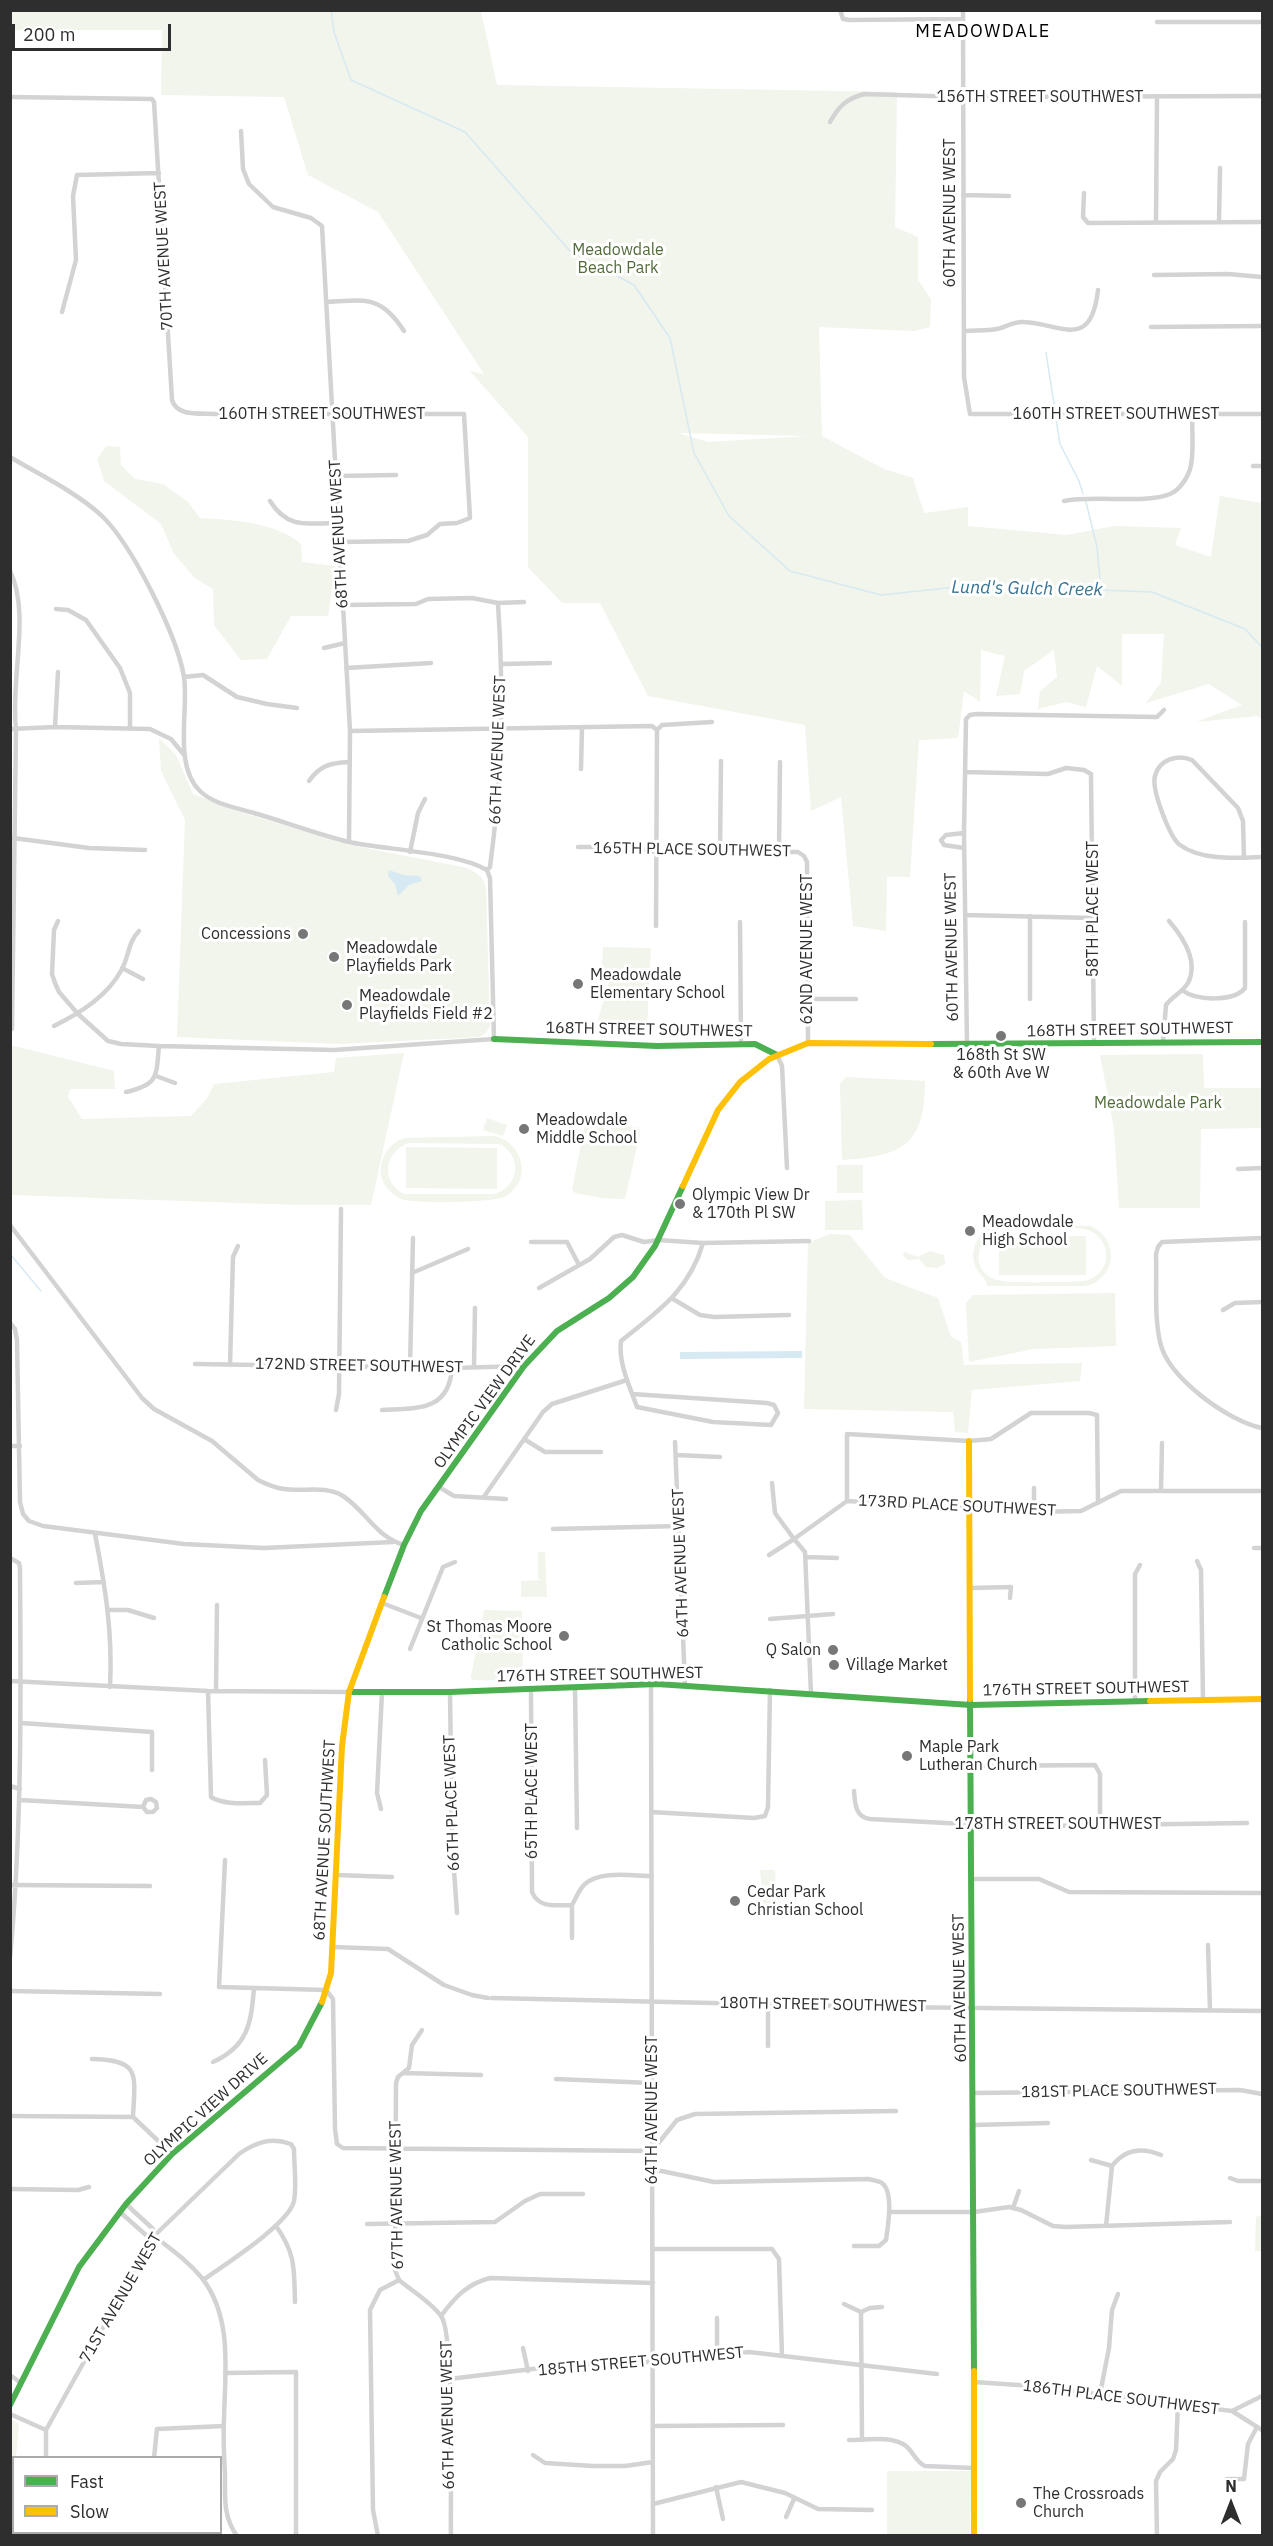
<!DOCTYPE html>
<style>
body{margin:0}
#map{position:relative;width:1273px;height:2546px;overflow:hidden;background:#fff;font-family:"IBM Plex Sans",sans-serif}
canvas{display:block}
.frame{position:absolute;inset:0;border:12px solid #2e2e2e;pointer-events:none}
.legend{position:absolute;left:12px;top:2456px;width:210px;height:78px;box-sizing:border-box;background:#fff;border:2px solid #ababab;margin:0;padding:8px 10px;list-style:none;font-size:18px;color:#2e2e2e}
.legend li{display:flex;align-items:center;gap:12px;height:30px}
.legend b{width:30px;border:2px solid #ababab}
.north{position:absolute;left:1201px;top:2474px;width:60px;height:60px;-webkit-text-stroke:4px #fff;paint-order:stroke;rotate:0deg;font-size:16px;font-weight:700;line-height:24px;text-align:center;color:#2e2e2e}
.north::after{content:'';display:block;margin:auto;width:21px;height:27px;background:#2e2e2e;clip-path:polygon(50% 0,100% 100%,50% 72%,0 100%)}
.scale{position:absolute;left:12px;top:24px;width:159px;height:27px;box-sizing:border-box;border:3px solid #2e2e2e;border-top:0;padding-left:8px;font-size:18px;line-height:21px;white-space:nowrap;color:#2e2e2e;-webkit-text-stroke:4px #fff;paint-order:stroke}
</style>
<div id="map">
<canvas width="1273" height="2546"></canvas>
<div class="frame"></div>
<ul class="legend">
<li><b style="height:8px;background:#4caf50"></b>Fast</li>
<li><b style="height:8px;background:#ffc107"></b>Slow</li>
</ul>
<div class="north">N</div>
<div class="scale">200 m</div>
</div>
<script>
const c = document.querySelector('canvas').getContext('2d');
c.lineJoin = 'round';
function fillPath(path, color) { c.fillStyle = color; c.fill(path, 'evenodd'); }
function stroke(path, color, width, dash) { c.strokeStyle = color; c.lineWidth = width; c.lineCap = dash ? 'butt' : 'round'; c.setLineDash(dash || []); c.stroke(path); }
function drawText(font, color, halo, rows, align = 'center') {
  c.font = font + ' "IBM Plex Sans",sans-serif'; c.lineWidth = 6; c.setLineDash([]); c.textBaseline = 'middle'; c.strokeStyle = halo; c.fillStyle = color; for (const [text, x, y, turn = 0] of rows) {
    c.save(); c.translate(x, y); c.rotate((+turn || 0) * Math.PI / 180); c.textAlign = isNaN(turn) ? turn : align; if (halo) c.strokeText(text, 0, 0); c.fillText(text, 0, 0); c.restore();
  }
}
fillPath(new Path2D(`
 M 11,10 L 481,11 L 497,85 L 897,92 L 895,227 L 918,237 L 918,280 L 931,299 L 930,327 L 914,331 L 819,327 L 822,436 L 884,469 L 913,478 L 924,513 L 968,507 L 968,526 L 1067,535 L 1114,526 L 1181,528 L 1175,545 L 1211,557 L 1220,496 L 1262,503 L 1262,719 L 1257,716 L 1196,722 L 1242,705 L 1209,684 L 1146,703 L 1161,682 L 1164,634 L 1122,634 L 1122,686 L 1097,666 L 1086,707 L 1066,702 L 1038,709 L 1040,691 L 1057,677 L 1054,650 L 1024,671 L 1020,694 L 996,696 L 1005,656 L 981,650 L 980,702 L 964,691 L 958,738 L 919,740 L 910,877 L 887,877 L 886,931 L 853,926 L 841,797 L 811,811 L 805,725 L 648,696 L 600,603 L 562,603 L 528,567 L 528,437 L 470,371 L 484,374 L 378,212 L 308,175 L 284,97 L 161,95 L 162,30 L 11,30 ZM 681,434 L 682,433 L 809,436 L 708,442 Z
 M 106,446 L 120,447 L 121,465 L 135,479 L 163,484 L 188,502 L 200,518 C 233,520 276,522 301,544 L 302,562 L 335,566 L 328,616 L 291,616 L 267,659 L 241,660 L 214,625 L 213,589 L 195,578 L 174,554 L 161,524 L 104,481 L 97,459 Z
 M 159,738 L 176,755 L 193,794 L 237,811 L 350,845 L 463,867 C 475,871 483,875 486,888 L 490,1026 L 486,1033 L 479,1037 L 340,1044 L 177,1037 L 185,820 L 161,771 Z
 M 603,947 L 651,948 L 647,1028 L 596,1027 L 609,981 L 602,966 Z
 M 10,1045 L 114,1071 L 115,1089 L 70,1089 L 68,1097 L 82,1119 L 191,1116 L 208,1097 L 214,1084 L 334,1072 L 336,1058 L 404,1053 L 371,1205 L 299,1205 L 11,1195 Z
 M 1203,1054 L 1204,1088 L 1262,1088 L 1262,1128 L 1201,1129 L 1200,1208 L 1119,1208 L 1114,1128 L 1100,1055 Z
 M 846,1077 L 925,1081 C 925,1146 902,1156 842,1160 L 840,1084 Z
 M 591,1116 L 618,1126 L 639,1127 L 640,1134 L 625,1199 L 602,1198 L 575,1193 L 572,1190 L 586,1119 Z
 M 487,1118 L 507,1125 L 503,1136 L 483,1130 Z
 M 495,1136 C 523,1143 533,1180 506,1196 C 495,1203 413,1204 401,1199 C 391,1195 383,1185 381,1175 C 379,1158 389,1144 404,1138 ZM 409,1143 L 499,1144 C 523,1155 520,1187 494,1194 L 404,1194 C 380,1182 384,1151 409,1143 Z
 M 406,1147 L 497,1148 L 497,1189 L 406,1188 Z
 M 837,1165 L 863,1165 L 863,1193 L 837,1193 Z
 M 862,1200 L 863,1230 L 825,1230 L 825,1201 Z
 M 1005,1224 L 1091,1226 C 1120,1240 1117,1278 1086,1286 L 987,1286 C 987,1278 978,1274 975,1266 C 968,1244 984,1226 1005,1224 ZM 1005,1229 C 1025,1229 1071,1225 1088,1230 C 1100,1234 1108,1247 1106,1259 C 1104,1271 1096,1278 1085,1281 C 1067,1282 1012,1284 997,1280 C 967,1271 977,1231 1005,1229 Z
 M 830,1234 L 850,1235 L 885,1278 L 938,1298 L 951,1337 L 961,1342 L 964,1365 L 1082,1363 L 1080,1381 L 972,1390 L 968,1433 L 955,1432 L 953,1412 L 804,1409 L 808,1243 Z
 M 999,1236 L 1086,1236 L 1086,1275 L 999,1275 Z
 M 930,1251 L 944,1255 L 945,1264 L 937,1268 L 926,1267 L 919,1259 L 908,1260 L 903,1256 L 904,1252 L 918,1257 Z
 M 1115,1293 L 1116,1346 L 1034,1349 L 969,1362 L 966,1303 L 973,1295 Z
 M 538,1552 L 545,1552 L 547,1597 L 521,1597 L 521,1581 L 543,1580 L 538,1579 Z
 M 484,1610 L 522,1611 L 523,1681 L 472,1680 L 471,1676 Z
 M 760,1870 L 775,1870 L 777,1915 L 764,1914 Z
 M 1262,2215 L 1262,2251 L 1255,2251 L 1256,2217 Z
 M 11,2419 L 19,2424 L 16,2457 L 14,2458 L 11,2523 Z
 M 887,2471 L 971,2471 L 970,2535 L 887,2535 Z`), '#f1f5eb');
fillPath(new Path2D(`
 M 389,870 L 403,875 L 420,876 L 422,881 L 409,885 L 398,896 L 395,884 L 388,876 Z
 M 802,1351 L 802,1358 L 680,1359 L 680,1352 Z`), '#d7e9f2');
stroke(new Path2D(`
 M 331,10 L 334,32 L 351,80 L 465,132 L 569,250 L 634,285 L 670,338 L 694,453 L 729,516 L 790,571 L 881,595 L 975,585 L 1152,592 L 1245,629 L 1262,647
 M 1046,353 L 1055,410
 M 1056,419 L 1060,444 L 1079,481 L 1083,494
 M 1086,502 L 1097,547 L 1101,590
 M 10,1254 L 41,1291`), '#d7e9f2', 1.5);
stroke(new Path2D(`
 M 840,10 L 843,19 L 849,20 L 963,19
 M 963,10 L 964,377 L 970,414 L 1262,414
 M 1157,22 L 1262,22
 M 10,97 L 152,99 L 154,102 L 172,400 C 177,417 200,413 215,414 L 464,414 L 470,518 L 457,523 L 440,524 L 427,535 L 408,541 L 339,542
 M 830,122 C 839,106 846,99 864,94 L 963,97 L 1262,96
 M 241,131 L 243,169 L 249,184 L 273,207 L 311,218 L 322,226 L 350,731 L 349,841
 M 1084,193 L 1083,217 L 1088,223 L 1262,222
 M 963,195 L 1009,196
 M 1156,222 L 1157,96
 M 1219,222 L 1220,168
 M 1154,275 L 1228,274 L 1262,277
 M 327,302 C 366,300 381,295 404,331
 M 62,312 L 76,260 L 73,196 L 77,175 L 159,173
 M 1151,327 L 1262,326
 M 964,331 C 975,330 987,331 997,329 C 1006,327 1014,321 1024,322 C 1062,324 1091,351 1098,290
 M 10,457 C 40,475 76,492 102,516 C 132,545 177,635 184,677 C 189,710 173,765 200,791 C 213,804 237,808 254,813 C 285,822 317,834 349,842 C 387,850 456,852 487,870
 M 1253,466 L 1262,466
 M 336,476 L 396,475
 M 270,501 C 288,530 309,523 338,523
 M 1064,501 C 1093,495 1147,504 1170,494 C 1180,490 1189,476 1191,465 C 1194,449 1192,430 1192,414
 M 10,571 C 31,613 10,680 16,729 L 12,1029
 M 344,605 L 416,604 L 428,599 L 472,598 L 498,603 L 524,602
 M 56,609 L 68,610 L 86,620 L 120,668 L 130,693 L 130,728
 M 324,648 L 345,643
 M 502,664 L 550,663
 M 346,668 L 431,663
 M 184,677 L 203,675 L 237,697 L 267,704 L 297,708
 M 55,727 L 58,672
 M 10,729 L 55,727 L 150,729 L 171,739 L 185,756
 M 350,731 L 652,726 L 657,730 L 662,725 L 712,722
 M 581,769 L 582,727
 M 965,772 L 1048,774 L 1066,768 L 1084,770 L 1091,774 L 1094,1043
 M 309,781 C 320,765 331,763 349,762
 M 964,833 L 946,835 L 941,840 L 944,845 L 964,848
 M 13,838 L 89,848 L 145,850
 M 578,847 L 630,847 L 656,852 L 798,852 L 804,856 L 807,862 L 808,1043
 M 720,851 L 721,761
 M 779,851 L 780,762
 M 410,852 L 418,813 L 425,799
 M 1244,858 L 1243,821 L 1238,808 L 1192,760 C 1178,754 1159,759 1155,776 C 1151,789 1170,838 1180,845 C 1202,861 1237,858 1262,857
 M 487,870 L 490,867 C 502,779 504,692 498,603
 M 965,915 L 1093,918
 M 58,921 L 54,930 L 52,974 L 55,983 L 59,992 L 78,1014 L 108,1041 L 121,1044 L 159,1046 L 334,1050 L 494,1039 L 490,878 L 487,870
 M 740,922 L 741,1044
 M 656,926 L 657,730
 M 122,968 L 143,979
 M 1182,990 C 1196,1001 1234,1002 1245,988 L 1245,922
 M 808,999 L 856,999
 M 1030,999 L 1030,916
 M 54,1026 C 80,1013 108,996 122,969 C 129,956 128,942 139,931
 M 1163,1042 L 1166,1005 C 1172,996 1185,991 1189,981 C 1198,960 1182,936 1169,921
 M 967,1044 L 964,833 L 966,719 L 970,715 L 976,714 L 1157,717 L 1164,710
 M 777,1055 L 782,1066 L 787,1168
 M 156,1076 L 175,1083
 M 126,1092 C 159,1084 156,1077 159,1046
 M 1238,1169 L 1262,1168
 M 10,1225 L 142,1398 L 154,1409 L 212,1441 L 258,1480 C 266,1484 275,1488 284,1489 C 304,1492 325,1485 343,1496 C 366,1511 376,1537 404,1545
 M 1262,1238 L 1162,1242 L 1158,1247 L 1156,1254 C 1157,1283 1154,1315 1160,1342 C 1168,1378 1228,1421 1262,1428
 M 531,1242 L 567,1242 L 579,1265
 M 412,1273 L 468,1249
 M 539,1288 L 590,1259 L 614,1237 L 622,1235 L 644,1242 L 658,1240 L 703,1243 L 809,1241
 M 673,1299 L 700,1315 L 714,1317 L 789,1315
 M 1223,1310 L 1235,1303 L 1262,1302
 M 10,1323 L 15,1329 L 17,1340 L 20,1502 L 23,1514 L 29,1521 L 43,1526 L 184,1544 L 264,1548 L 393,1542
 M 195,1364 L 452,1368 L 524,1366
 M 230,1365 L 233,1257 L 238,1246
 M 410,1367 L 413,1238
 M 474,1367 L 475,1308
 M 632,1394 L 767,1403 L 774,1405 L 778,1413 L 771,1425 L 713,1422 L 637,1407 C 630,1387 618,1363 621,1341 C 658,1311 689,1291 703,1243
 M 336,1410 L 339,1394 L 341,1209
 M 382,1410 C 416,1408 449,1412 452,1368
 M 524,1439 L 545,1452 L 601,1452
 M 675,1442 L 685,1685
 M 10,1446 L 20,1446
 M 676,1455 L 720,1457
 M 772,1483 L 775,1513 L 794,1539 L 847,1501 L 1034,1512 L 1081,1511 L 1121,1491 L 1262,1491
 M 439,1487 L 454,1496 L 506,1499
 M 1161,1491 L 1162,1443
 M 483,1498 L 543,1412 L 552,1404 L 627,1380
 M 847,1501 L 847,1434 L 969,1441 L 991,1439 L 1031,1413 L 1089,1413 L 1097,1415 L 1098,1503
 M 1034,1512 L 1034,1488
 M 553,1529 L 680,1526
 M 95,1534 C 105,1586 113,1633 110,1687
 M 1254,1548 L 1262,1548
 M 769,1555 L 794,1539 L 805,1552 L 811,1694
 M 806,1557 L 837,1558
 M 10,1558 L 19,1563 L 20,1568 C 21,1699 22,1828 10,1958
 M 1197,1561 L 1201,1570 L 1203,1700
 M 76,1583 L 104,1582
 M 970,1588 L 1011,1587 L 1010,1598
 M 382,1603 L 421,1618
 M 109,1610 L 128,1610 L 154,1618
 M 770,1619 L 833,1614
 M 410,1649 L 443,1567 L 455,1562
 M 10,1681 L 208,1691 L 349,1692
 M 651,1684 L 653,2536
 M 575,1687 L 577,1828
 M 531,1689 L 532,1892 C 539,1909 556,1905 572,1905 C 576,1898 579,1889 585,1884 C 600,1870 633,1876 652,1876
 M 208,1691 L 211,1797 C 224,1805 244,1803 260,1803 L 267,1795 L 265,1760
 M 216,1691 L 217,1605
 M 450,1692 L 452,1842 L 457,1913
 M 1135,1701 L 1135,1574 L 1140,1565
 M 21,1723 L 152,1732 L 152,1770
 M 970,1766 L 1095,1765 L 1100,1774 L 1100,1825
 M 10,1786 L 20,1789
 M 854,1791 C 855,1803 855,1817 870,1819 L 965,1824 L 971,1827 L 1247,1823
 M 20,1800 L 143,1807 L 147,1812 L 153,1812 L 157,1808 L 156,1802 L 151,1799 L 146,1800 L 143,1807
 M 381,1809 L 377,1793 L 382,1692
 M 651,1812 L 754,1818 L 765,1816 L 768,1807 L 770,1690
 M 225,1860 L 219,1987 L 326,1990 L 333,1999 L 335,2129 L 337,2144 L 343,2148 L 652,2151 L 677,2120 L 695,2114 L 896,2111
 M 336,1875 L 392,1877
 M 972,1879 L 1039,1879 L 1069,1892 L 1262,1893
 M 10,1885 L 150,1886
 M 572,1938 L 572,1905
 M 1208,1945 L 1210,2010
 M 333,1947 L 388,1949 L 444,1985 L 472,1995 L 488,1998
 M 10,1991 L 160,1994
 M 492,1998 L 888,2007 L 1262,2011
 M 768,2004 L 768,2046
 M 92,2059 C 141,2060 135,2074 133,2117 L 172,2154
 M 213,2062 C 248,2046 251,2024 254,1988
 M 403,2073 L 481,2075
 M 556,2079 L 651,2083
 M 974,2093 L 1240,2090 L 1262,2094
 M 10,2116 L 133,2117
 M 974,2125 L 1048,2123
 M 1091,2160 L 1112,2166 C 1125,2149 1142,2147 1161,2155
 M 652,2169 L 714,2182 L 868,2179 C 872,2180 879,2181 882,2183 C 894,2192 888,2226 886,2240 L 879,2246 L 854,2246
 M 1230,2178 L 1238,2181 L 1262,2181
 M 10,2189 L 78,2190 L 89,2187
 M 126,2204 L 153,2229 L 154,2236
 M 1013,2208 L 1019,2191
 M 120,2212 L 147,2236 L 154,2236 C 171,2249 188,2261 202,2278 C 233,2318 225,2372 224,2419 C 223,2438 224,2456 225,2474 C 225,2497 223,2517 237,2536
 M 889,2212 L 974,2212 L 1009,2207 L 1021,2210 L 1053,2226 L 1066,2227 L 1230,2222
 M 367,2224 L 495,2222 L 525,2201 L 540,2194 L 583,2194
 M 276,2226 C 296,2254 294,2269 295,2302
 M 1106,2226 L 1112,2166
 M 653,2249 L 772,2249 L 779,2259 L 782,2356
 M 399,2280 C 412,2291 431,2302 441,2316 C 455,2333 450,2503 451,2536
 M 844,2304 L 861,2312 L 870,2308 L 882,2307
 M 861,2312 L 862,2440
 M 441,2316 C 455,2297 467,2284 490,2278 L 653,2283
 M 523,2348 L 528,2371
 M 717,2354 L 717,2318
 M 225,2373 L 296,2372 L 296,2536
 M 10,2375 L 21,2383
 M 449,2379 L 574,2364 L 637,2364 L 668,2358 L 749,2352 L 937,2374
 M 974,2382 L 1033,2386 L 1232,2411 L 1262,2430
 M 1100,2394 L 1109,2348 L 1112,2310 L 1118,2294
 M 1232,2411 L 1262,2396
 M 10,2414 L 46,2430
 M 653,2426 L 783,2425
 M 849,2440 C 866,2440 892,2435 906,2446 C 914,2453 916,2462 925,2466 L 973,2468
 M 533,2455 L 545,2463 L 593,2466 L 625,2466 L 653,2462
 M 46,2458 L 46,2430 L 154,2236 L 239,2154 C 256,2142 271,2137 291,2144 L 294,2149 C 294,2166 297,2185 294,2201 C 289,2224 224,2265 203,2280
 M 154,2458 L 157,2429 L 224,2426
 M 1227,2479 L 1244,2479 L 1248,2444 L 1257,2427
 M 716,2487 L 723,2519
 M 653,2504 L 741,2482 L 785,2493 L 818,2509 L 872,2510
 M 786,2517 L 794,2499
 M 47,2532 L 47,2536
 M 154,2536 L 154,2532
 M 378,2536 L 373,2510 L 370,2310 L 380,2290 L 399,2280 L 395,2270 L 396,2083 L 398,2077 L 409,2068 L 412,2045 L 422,2030
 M 1157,2536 L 1156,2481 L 1160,2472 L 1173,2459 L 1176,2450 L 1178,2403`), '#d3d3d3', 4.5);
stroke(new Path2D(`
 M 494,1039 L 657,1046 L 755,1044 L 777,1055
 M 931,1044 L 1262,1042
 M 384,1597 L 404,1545 L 421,1511 L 524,1366 L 557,1331 L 609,1298 L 633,1277 L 655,1246 L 683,1186
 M 349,1692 L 450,1692 L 657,1684 L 971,1705 L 1150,1701
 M 970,1699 L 974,2371
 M 10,2405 L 79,2267 L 126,2204 L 172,2154 L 299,2046 L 322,2002`), '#4caf50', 6);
stroke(new Path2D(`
 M 683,1186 L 718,1110 L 740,1082 L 769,1059 L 808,1043 L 931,1044
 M 969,1441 L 970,1699
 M 1150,1701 L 1262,1699
 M 322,2002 L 331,1973 L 342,1746 L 349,1692 L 384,1597
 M 974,2371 L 974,2536`), '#ffc107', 6);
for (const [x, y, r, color] of [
 [303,934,6,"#777"],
 [334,957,6,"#777"],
 [578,984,6,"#777"],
 [347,1005,6,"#777"],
 [1001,1036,6,"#777"],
 [524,1129,6,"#777"],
 [680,1204,6,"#777"],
 [970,1231,6,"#777"],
 [564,1636,6,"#777"],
 [833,1650,6,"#777"],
 [834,1665,6,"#777"],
 [907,1756,6,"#777"],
 [735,1901,6,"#777"],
 [1021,2503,6,"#777"]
]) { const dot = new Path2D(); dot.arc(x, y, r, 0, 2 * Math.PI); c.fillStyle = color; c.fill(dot); stroke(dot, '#fff', 2); }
drawText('16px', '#2e2e2e', '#fff', [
 ["156TH STREET SOUTHWEST",1040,97],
 ["60TH AVENUE WEST",950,213,-90],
 ["70TH AVENUE WEST",164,256,-93],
 ["160TH STREET SOUTHWEST",322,414],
 ["160TH STREET SOUTHWEST",1116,414],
 ["68TH AVENUE WEST",339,534,-93],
 ["66TH AVENUE WEST",498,750,-88],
 ["165TH PLACE SOUTHWEST",692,850,1],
 ["58TH PLACE WEST",1093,909,-90],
 ["60TH AVENUE WEST",952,947,-91],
 ["62ND AVENUE WEST",807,949,-90],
 ["168TH STREET SOUTHWEST",649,1030,1],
 ["168TH STREET SOUTHWEST",1130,1030,-1],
 ["172ND STREET SOUTHWEST",359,1366,1],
 ["OLYMPIC VIEW DRIVE",485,1402,-54],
 ["173RD PLACE SOUTHWEST",957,1506,3],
 ["64TH AVENUE WEST",681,1563,-92],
 ["176TH STREET SOUTHWEST",600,1675,-1],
 ["176TH STREET SOUTHWEST",1086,1689,-1],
 ["65TH PLACE WEST",532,1791,-90],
 ["66TH PLACE WEST",452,1803,-92],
 ["178TH STREET SOUTHWEST",1058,1824],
 ["68TH AVENUE SOUTHWEST",325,1840,-87],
 ["60TH AVENUE WEST",960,1988,-91],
 ["180TH STREET SOUTHWEST",823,2005,1],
 ["181ST PLACE SOUTHWEST",1119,2091,-1],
 ["OLYMPIC VIEW DRIVE",206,2110,-42],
 ["64TH AVENUE WEST",652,2110,-90],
 ["67TH AVENUE WEST",397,2195,-91],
 ["71ST AVENUE WEST",121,2298,-60],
 ["185TH STREET SOUTHWEST",641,2362,-5],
 ["186TH PLACE SOUTHWEST",1121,2398,7],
 ["66TH AVENUE WEST",448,2415,-91]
]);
drawText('16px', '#526c39', '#fff', [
 ["Meadowdale",618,250],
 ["Beach Park",618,268],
 ["Meadowdale Park",1158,1103]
]);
drawText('16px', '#2e2e2e', '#fff', [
 ["Concessions",291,934,"right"],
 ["Meadowdale",346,948],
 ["Playfields Park",346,966],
 ["Meadowdale",590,975],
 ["Elementary School",590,993],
 ["Meadowdale",359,996],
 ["Playfields Field #2",359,1014],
 ["168th St SW",1001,1055,"center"],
 ["& 60th Ave W",1001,1073,"center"],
 ["Meadowdale",536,1120],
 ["Middle School",536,1138],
 ["Olympic View Dr",692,1195],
 ["& 170th Pl SW",692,1213],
 ["Meadowdale",982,1222],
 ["High School",982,1240],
 ["St Thomas Moore",552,1627,"right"],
 ["Catholic School",552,1645,"right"],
 ["Q Salon",821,1650,"right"],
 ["Village Market",846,1665],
 ["Maple Park",919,1747],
 ["Lutheran Church",919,1765],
 ["Cedar Park",747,1892],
 ["Christian School",747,1910],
 ["The Crossroads",1033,2494],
 ["Church",1033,2512]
], 'left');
c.letterSpacing = '1.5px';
drawText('18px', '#000', '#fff', [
 ["MEADOWDALE",983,32]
]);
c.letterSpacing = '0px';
drawText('italic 18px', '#387394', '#fff', [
 ["Lund's Gulch Creek",1027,589,1]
]);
</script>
